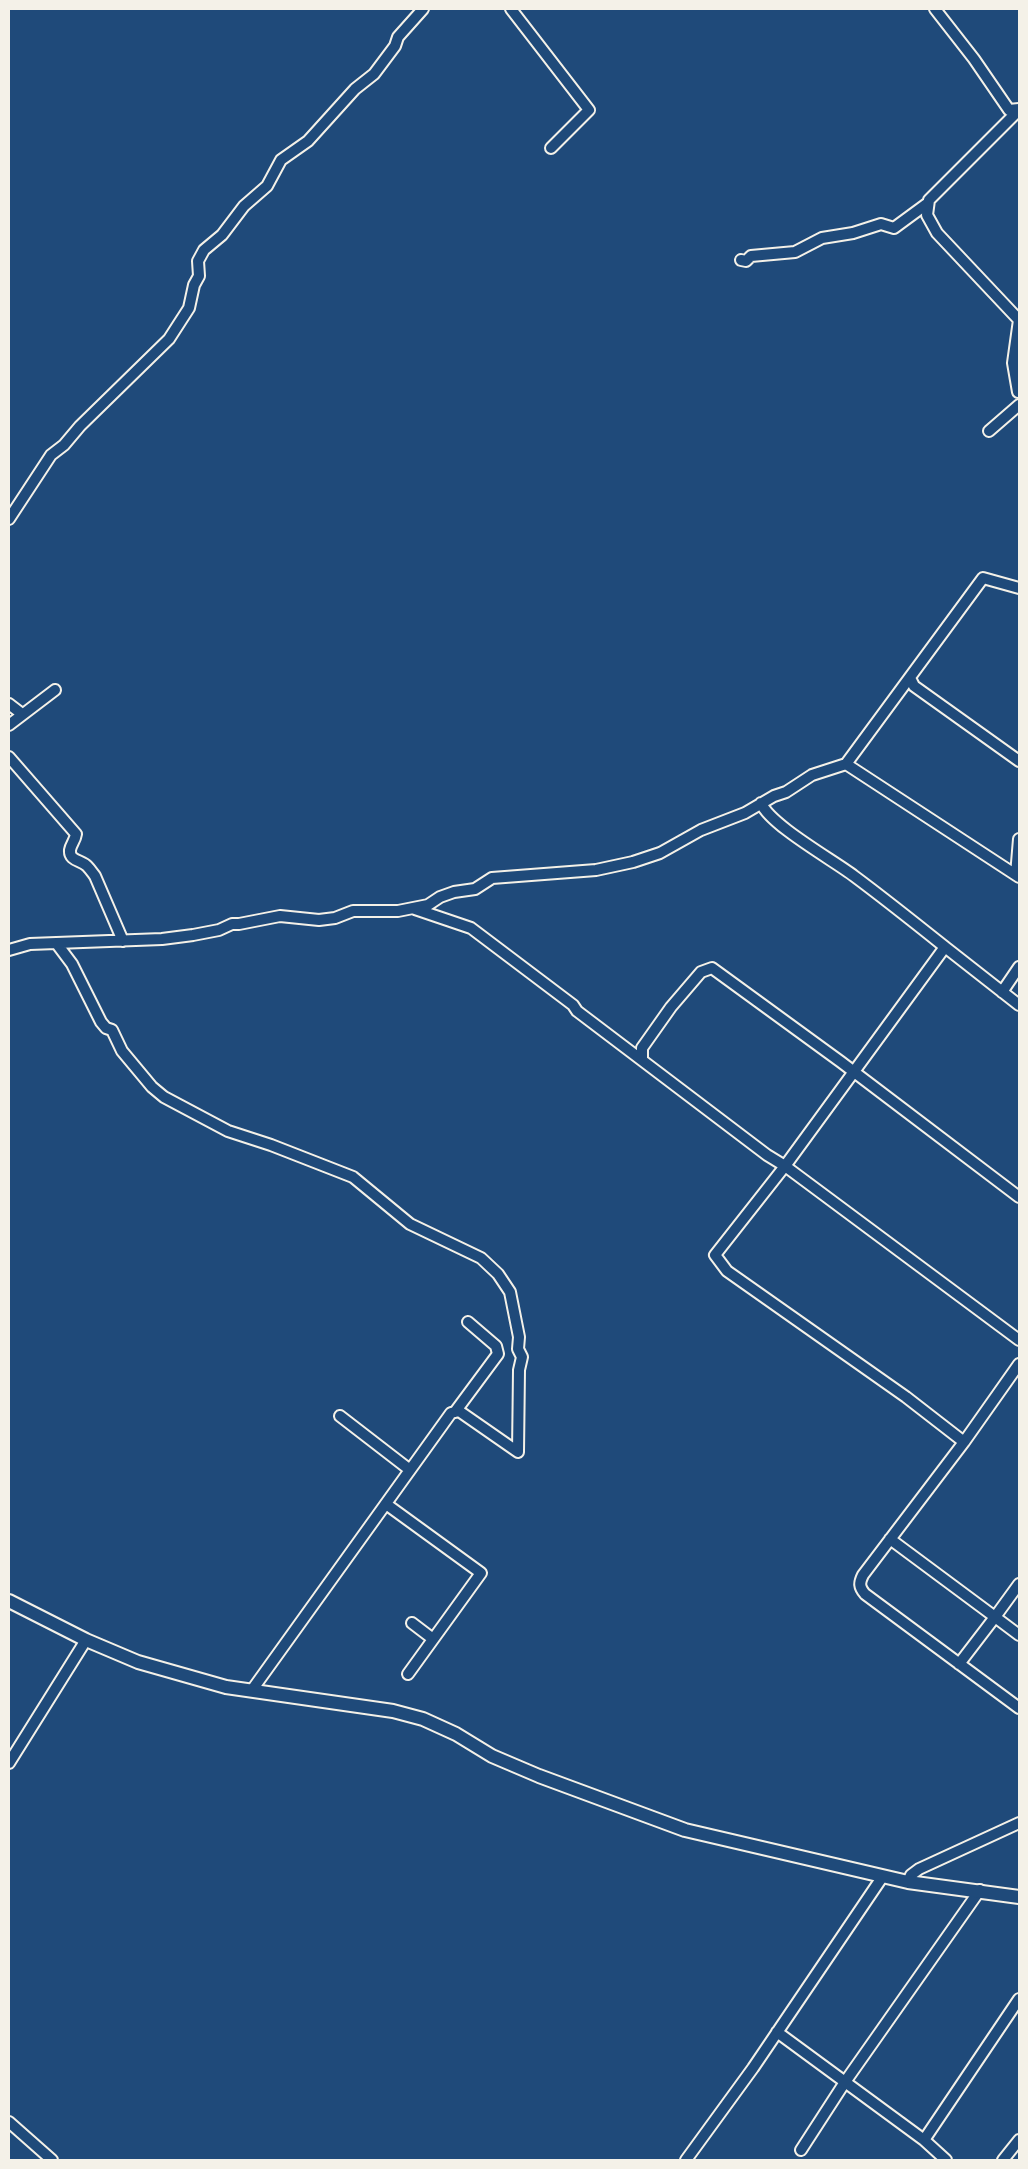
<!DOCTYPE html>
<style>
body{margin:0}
#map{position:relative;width:1028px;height:2169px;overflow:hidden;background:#1f4a7a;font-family:Mali,sans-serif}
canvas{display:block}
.frame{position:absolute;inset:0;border:10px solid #f4f1e8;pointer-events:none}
</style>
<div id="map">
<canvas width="1028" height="2169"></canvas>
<div class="frame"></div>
</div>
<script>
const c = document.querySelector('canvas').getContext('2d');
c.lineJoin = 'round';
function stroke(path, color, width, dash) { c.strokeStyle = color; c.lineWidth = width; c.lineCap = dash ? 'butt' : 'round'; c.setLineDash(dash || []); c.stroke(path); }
const minor = new Path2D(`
 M 511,9 L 589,110 L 551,148
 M 935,9 L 974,59 L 1009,110 L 1019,109
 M 1019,110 L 929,200 L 927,215 L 937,233 L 1019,320
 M 741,260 L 746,261 L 751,256 L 795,252 L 822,238 L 853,233 L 881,224 L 894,228 L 928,203
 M 1018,392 L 1013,363 L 1019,320
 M 989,431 L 1019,405
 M 9,519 L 51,455 L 64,445 L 80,426 L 169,339 L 189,308 L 194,285 L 199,276 L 198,261 L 204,250 L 222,235 L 244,206 L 267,186 L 281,160 L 308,141 L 355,89 L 374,74 L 395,46 L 398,37 L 423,9
 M 1019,588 L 983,578 L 846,764 L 1019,877
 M 910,678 L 914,686 L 1019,761
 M 9,704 L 22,714
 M 9,725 L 55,690
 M 9,757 L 76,834 C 75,841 71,844 70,850 C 69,861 81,860 87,866 C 90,869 92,872 95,876 L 123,941
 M 761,803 C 770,825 833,860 854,876 C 885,899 915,923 945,947
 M 1016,875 L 1019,839
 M 415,909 L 471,928 L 573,1005 L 577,1011 L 767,1155 L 785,1166 L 945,947 L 1019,1005
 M 57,944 L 72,964 L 101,1022 L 106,1028 L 112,1030 L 122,1051 L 152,1087 L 164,1097 L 228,1131 L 271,1145 L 353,1177 L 410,1224 L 481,1258 L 498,1274 L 510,1292 L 519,1337 L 518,1349 L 522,1357 L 519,1370 L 518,1452
 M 9,950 L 30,944 L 162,939 L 193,935 L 219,930 L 232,924 L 239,924 L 280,916 L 319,920 L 335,918 L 353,911 L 398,911 L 428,905 L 440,897 L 454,892 L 475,889 L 492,878 L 596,870 L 633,862 L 660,853 L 701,830 L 745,813 L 774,796 L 786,792 L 812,775 L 846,764
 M 1002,992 L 1019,967
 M 642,1060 L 642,1048 L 671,1007 L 701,972 L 712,968 L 841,1062 L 1019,1197
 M 1019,1364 L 964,1442 L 863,1575 C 859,1583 859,1587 865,1594 L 1019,1708
 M 455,1412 L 498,1354 L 496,1346 L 468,1322
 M 340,1416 L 410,1470
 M 964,1442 L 906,1397 L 727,1271 L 715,1255 L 785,1166 L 1019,1340
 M 386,1504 L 481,1573 L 408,1674
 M 890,1539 L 995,1617 L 1019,1584
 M 412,1623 L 433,1639
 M 959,1664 L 995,1617 L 1019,1635
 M 252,1690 L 451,1413 L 459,1411 L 518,1452
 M 9,1763 L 86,1640
 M 908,1882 L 911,1875 L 919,1869 L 1019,1823
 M 777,2032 L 924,2140 L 946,2160
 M 9,2122 L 52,2160
 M 924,2140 L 1019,1999
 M 801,2150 L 845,2082 L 980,1890
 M 686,2160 L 753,2068 L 883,1876
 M 1003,2160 L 1019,2140`);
const tertiary = new Path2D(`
 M 9,1601 L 86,1640 L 138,1662 L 226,1687 L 393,1711 L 423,1719 L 456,1734 L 492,1756 L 539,1776 L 685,1830 L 908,1882 L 1019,1897`);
stroke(minor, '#f4f1e8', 14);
stroke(tertiary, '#f4f1e8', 16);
stroke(minor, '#1f4a7a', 10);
stroke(tertiary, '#1f4a7a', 12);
</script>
